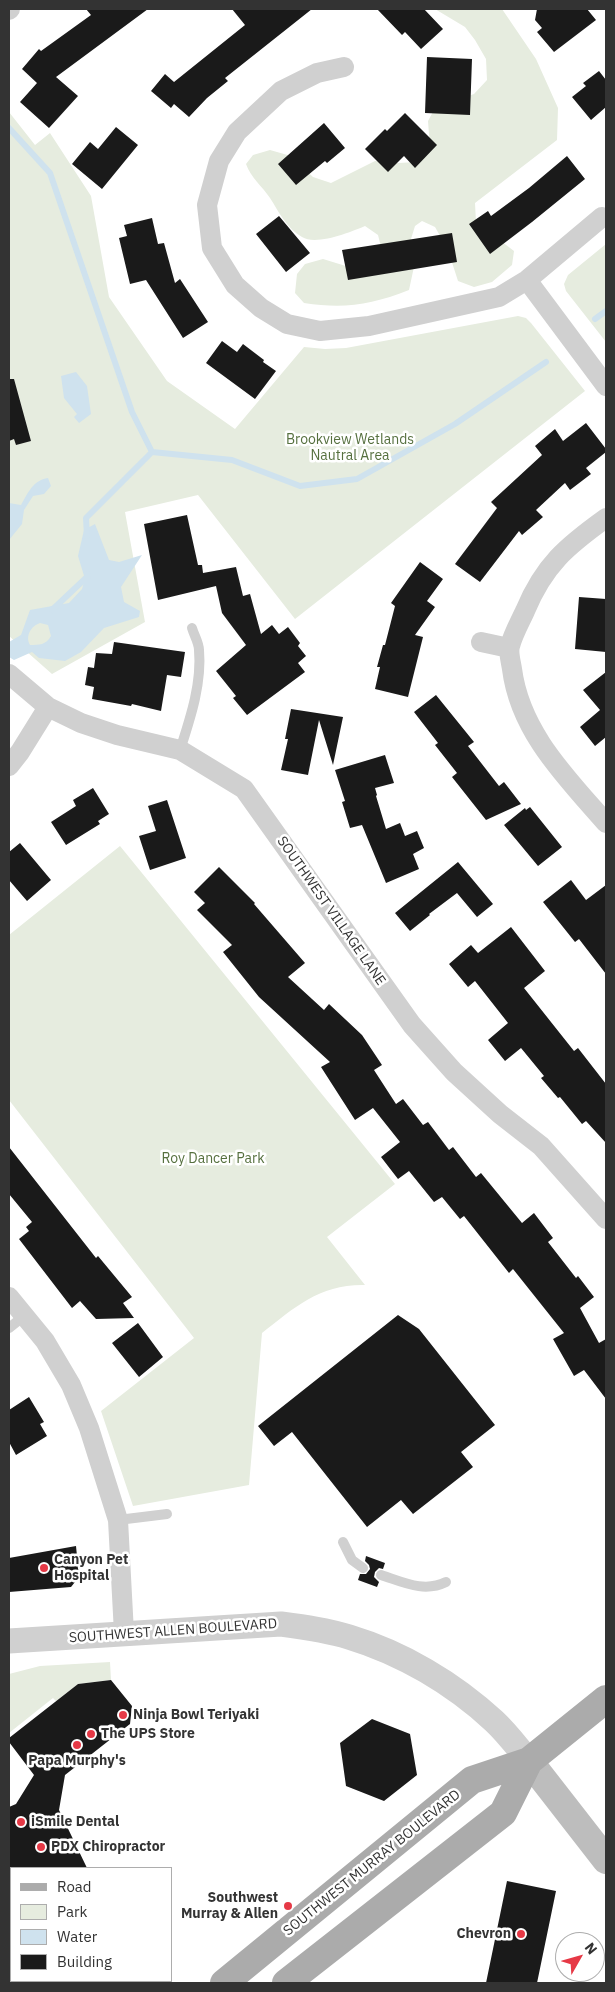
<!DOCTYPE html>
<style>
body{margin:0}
#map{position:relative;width:615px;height:1992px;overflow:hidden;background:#fff;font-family:"IBM Plex Sans",sans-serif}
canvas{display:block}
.frame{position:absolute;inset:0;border:10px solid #333;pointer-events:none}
.legend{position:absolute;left:10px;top:1867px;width:162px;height:115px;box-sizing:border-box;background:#fff;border:1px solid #adadad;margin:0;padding:6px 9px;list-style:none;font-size:15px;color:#333}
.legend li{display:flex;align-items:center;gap:10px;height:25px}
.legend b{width:25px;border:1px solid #adadad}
.north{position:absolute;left:555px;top:1932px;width:50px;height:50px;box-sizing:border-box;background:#fff;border:1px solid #adadad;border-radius:50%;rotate:52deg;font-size:14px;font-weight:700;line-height:20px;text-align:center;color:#333}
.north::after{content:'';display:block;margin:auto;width:18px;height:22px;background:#e63946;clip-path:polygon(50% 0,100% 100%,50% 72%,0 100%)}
</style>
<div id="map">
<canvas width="615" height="1992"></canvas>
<div class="frame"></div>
<ul class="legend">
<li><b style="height:6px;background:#ababab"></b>Road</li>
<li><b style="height:14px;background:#e6ecdf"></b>Park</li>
<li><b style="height:14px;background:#cfe2ee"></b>Water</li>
<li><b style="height:14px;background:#1a1a1a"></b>Building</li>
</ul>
<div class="north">N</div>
</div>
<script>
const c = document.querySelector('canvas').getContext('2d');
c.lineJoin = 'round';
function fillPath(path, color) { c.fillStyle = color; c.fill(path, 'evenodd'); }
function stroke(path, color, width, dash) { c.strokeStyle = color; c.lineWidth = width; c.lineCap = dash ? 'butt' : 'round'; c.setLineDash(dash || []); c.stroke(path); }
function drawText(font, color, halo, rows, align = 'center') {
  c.font = font + ' "IBM Plex Sans",sans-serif'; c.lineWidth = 5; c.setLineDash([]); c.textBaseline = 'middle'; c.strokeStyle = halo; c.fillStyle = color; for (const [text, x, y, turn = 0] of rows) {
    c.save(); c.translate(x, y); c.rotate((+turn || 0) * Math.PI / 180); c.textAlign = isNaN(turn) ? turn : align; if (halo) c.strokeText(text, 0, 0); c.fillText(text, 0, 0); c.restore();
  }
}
fillPath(new Path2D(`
 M 435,9 L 502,9 L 536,59 L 558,108 L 557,140 L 475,203 L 476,222 L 514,251 L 512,265 L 492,282 L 474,287 L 458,281 L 448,250 L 435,227 L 422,221 L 415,226 L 411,239 L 415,262 L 409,290 C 371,305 344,309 304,303 L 295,293 L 297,274 L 305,264 L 323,259 L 349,267 L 383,255 L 378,235 L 365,226 C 351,232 316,246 302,237 C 287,229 279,212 270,198 C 262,186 251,178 246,164 L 253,155 L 270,150 L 291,156 L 313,177 L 331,183 L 375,161 L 398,163 L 417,162 L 430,148 L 428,121 L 435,108 L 474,94 L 487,80 L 486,59 L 475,40 L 465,27 Z
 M 9,112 L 35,145 L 50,133 L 91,196 L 109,297 L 167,381 L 235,429 L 304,347 L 325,349 L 346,348 L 518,316 L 526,318 L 531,323 L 585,391 L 295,619 L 198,495 L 125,512 L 145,622 L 52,674 L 9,636 Z
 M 606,244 L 606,342 L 566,291 L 564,284 L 568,275 Z
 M 120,846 L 395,1184 L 327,1237 L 365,1285 C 320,1284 295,1307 262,1333 L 249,1485 L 133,1506 L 101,1411 L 194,1338 L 9,1100 L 9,935 Z
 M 110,1662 L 111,1680 L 78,1684 L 56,1701 L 53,1698 L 9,1733 L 9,1674 L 40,1666 Z`), '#e6ecdf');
fillPath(new Path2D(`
 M 76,372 L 87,386 L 91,414 L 79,423 L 74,417 L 77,414 L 64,398 L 61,376 Z
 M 48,478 L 51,486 L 44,494 L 33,496 L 24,510 L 22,524 L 9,540 L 9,503 L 21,505 C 28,493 33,480 48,478 Z
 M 95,524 L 109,560 L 119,562 L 142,555 L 121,587 L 124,602 L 140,611 L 139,617 L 104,628 L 81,652 L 65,661 L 39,658 L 32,652 L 14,660 L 9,657 L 9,642 L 21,635 L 30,610 L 69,603 L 82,589 L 85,579 L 78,556 L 84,530 ZM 40,623 L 48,625 L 51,636 C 46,645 39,645 30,645 C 25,636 31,626 40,623 Z`), '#cfe2ee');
stroke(new Path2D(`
 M 9,128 L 50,173 L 132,412 L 152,452
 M 595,319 L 606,311
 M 87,536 L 86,518 L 152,452 L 232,460 L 300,486 L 357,479 L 455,424 L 546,362
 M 52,610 L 88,576 L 88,574`), '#cfe2ee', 6);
fillPath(new Path2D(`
 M 86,9 L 148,9 L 56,77 L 78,96 L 49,128 L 20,102 L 37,83 L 22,69 L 39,49 L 41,51 L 91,15 Z
 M 232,9 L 312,9 L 225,78 L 228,81 L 207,98 L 189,117 L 174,104 L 171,108 L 151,91 L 165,74 L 174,82 L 245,25 Z
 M 377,9 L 424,9 L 443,29 L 421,49 L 405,32 L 402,35 Z
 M 537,9 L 587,9 L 596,20 L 554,52 L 537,32 L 542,28 L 535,20 Z
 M 427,57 L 472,59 L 470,115 L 425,113 Z
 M 599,71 L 606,80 L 606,107 L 591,120 L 572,97 L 586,86 L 583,83 Z
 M 405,113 L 437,145 L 415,168 L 404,156 L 388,172 L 365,149 L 385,129 L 387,131 Z
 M 324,123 L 345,148 L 327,163 L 325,161 L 296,185 L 278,164 Z
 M 116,127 L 138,145 L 102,189 L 72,164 L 90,142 L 98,149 Z
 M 567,156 L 585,179 L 532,222 L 490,254 L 469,224 L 488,211 L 491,216 L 529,188 Z
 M 279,216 L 310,253 L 286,272 L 256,234 Z
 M 152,218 L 158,244 L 164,243 L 175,283 L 180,279 L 208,322 L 183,338 L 146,280 L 130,284 L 119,238 L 127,236 L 124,225 Z
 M 452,233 L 457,262 L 348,280 L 342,250 Z
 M 222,341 L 237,352 L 243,344 L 264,360 L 263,362 L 276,371 L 255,399 L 206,363 Z
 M 9,379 L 14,379 L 31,441 L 16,445 L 14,439 L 9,441 Z
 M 586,423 L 606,449 L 606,452 L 586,468 L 591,474 L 570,490 L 565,483 L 536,510 L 543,517 L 522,535 L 519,531 L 480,582 L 455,564 L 497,508 L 491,502 L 542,455 L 535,446 L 555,429 L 563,441 Z
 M 187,515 L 198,565 L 202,565 L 203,573 L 236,567 L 243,596 L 250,594 L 261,634 L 272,625 L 279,634 L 288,627 L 300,643 L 298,646 L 306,656 L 298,663 L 305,672 L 247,715 L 233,698 L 236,696 L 216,671 L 246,645 L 222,613 L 216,586 L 158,600 L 144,524 Z
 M 420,562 L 443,579 L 427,601 L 435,607 L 415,635 L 423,637 L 408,697 L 375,689 L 380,667 L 377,667 L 383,645 L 385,645 L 395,606 L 391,603 Z
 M 579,597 L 606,599 L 606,652 L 575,649 Z
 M 114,642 L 185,652 L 181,677 L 167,675 L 161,711 L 132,704 L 131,706 L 92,699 L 94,687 L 85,685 L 88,667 L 94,668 L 96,653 L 112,654 Z
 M 606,672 L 606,737 L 595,746 L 580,727 L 600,710 L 583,690 Z
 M 436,695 L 474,742 L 468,746 L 499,786 L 504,782 L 521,804 L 486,820 L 452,777 L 457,773 L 435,745 L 438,743 L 414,712 Z
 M 291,709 L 343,717 L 333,765 L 319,720 L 308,775 L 281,770 L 288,739 L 285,739 Z
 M 385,755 L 394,783 L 375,788 L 377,795 L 376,796 L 386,829 L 400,823 L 405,836 L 417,831 L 424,848 L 413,854 L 419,869 L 386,883 L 362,825 L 350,828 L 342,802 L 345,801 L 335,770 Z
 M 93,788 L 109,814 L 98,821 L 100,824 L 66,845 L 51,822 L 76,806 L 73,800 Z
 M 167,800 L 186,858 L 150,870 L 139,836 L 156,831 L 148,806 Z
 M 530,807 L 562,847 L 538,866 L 504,825 L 525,808 L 526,810 Z
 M 20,843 L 51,880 L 27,901 L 9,880 L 9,852 Z
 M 458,862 L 493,904 L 477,917 L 457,893 L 429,914 L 430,915 L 410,931 L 395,913 Z
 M 219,867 L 255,903 L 254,904 L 305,963 L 288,977 L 324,1010 L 329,1004 L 362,1035 L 382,1065 L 374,1070 L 396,1104 L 403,1099 L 423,1125 L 428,1122 L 449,1150 L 453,1147 L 476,1177 L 481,1173 L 522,1223 L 534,1213 L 553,1238 L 548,1242 L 576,1278 L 578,1276 L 594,1297 L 580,1308 L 599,1343 L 606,1339 L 606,1399 L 584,1370 L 574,1376 L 553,1339 L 564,1333 L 513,1269 L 509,1273 L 464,1216 L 460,1219 L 442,1197 L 434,1202 L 409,1171 L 398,1179 L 381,1157 L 400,1142 L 373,1108 L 355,1120 L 321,1067 L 330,1062 L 259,997 L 223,952 L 232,945 L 197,910 L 205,903 L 194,892 Z
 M 571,880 L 586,900 L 606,885 L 606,974 L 579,939 L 575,942 L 543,902 Z
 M 511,927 L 545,971 L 524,988 L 574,1051 L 578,1048 L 606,1084 L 606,1143 L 586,1121 L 582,1124 L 560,1097 L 558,1098 L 541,1078 L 544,1076 L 521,1048 L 505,1061 L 488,1040 L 508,1023 L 475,981 L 468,987 L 449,964 L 471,945 L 478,953 Z
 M 9,1147 L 96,1258 L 98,1256 L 132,1297 L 123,1303 L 134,1318 L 96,1319 L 80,1301 L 72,1308 L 19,1239 L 29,1231 L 26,1227 L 32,1222 L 9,1194 Z
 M 398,1315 L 419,1329 L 495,1425 L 461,1452 L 473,1467 L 413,1514 L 401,1500 L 367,1527 L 292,1432 L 274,1446 L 258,1426 Z
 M 138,1323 L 163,1357 L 139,1377 L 112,1343 Z
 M 29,1397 L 44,1422 L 40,1424 L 47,1436 L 16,1455 L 9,1442 L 9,1410 Z
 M 76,1546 L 79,1577 L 71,1587 L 9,1592 L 9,1558 Z
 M 366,1556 L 385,1563 L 383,1569 L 379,1568 L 375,1572 L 374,1577 L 379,1582 L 377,1587 L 358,1580 L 360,1574 L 366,1574 L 370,1569 L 369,1565 L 365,1561 Z
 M 111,1680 L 132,1706 L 130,1724 L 65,1775 L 59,1810 L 87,1868 L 9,1868 L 9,1807 L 16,1804 L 34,1775 L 9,1742 L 9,1738 L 78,1684 Z
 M 372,1719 L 410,1734 L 417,1775 L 384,1801 L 346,1786 L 340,1743 Z
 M 507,1881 L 556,1891 L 537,1983 L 486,1983 Z`), '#1a1a1a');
stroke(new Path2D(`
 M 180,750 C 190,719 202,684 199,650 C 199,643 194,635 192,628
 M 9,1328 L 24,1316
 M 118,1520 L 167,1514
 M 343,1542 L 352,1560 L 363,1568
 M 381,1575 C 403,1582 424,1593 446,1582`), '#d0d0d0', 10);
stroke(new Path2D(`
 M 9,10 L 10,9
 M 344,67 L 317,73 L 281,91 L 237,132 L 219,161 L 207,205 L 212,248 L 235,285 L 261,308 L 287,324 L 320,331 L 369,326 L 499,297 L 527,280 L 602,217
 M 527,280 L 606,386
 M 606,518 C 567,546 544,565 525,611 C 520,622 513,634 510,646 C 508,653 511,662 512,669 C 520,732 566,777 606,823
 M 481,642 L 509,648
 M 9,674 L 48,707 L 81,723 L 117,735 L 180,750 L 244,789 L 412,1025 L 454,1072 L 500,1114 L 541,1146 L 606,1219
 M 9,766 L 20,752 L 48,707
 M 9,1297 L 45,1341 L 71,1385 L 89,1428 L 118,1520 L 124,1633`), '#d0d0d0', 20);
stroke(new Path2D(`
 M 9,1641 L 281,1624 C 304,1627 327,1630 349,1637 C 402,1653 453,1683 494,1721 C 507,1733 518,1748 529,1761`), '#d0d0d0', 25);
stroke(new Path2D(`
 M 529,1761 L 606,1860`), '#bdbdbd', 28);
stroke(new Path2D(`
 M 224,1983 L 472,1780 L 529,1761 L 606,1699
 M 286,1983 L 503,1813 L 529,1761`), '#ababab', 28);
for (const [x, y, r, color] of [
 [44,1568,5,"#e63946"],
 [123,1715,5,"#e63946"],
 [91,1734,5,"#e63946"],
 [77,1745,5,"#e63946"],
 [21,1822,5,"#e63946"],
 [41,1847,5,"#e63946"],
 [288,1906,5,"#e63946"],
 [521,1934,5,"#e63946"]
]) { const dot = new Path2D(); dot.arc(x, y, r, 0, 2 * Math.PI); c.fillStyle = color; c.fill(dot); stroke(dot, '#fff', 2); }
drawText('14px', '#56703f', '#fff', [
 ["Brookview Wetlands",350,440],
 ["Nautral Area",350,456],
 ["Roy Dancer Park",213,1159]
]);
drawText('14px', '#333', '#fff', [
 ["SOUTHWEST VILLAGE LANE",331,911,55],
 ["SOUTHWEST ALLEN BOULEVARD",173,1631,-4],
 ["SOUTHWEST MURRAY BOULEVARD",372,1863,-39]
]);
drawText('bold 14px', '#333', '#fff', [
 ["Canyon Pet",54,1560],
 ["Hospital",54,1576],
 ["Ninja Bowl Teriyaki",133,1715],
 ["The UPS Store",101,1734],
 ["Papa Murphy's",77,1761,"center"],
 ["iSmile Dental",31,1822],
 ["PDX Chiropractor",51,1847],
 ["Southwest",278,1898,"right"],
 ["Murray & Allen",278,1914,"right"],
 ["Chevron",511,1934,"right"]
], 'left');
</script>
